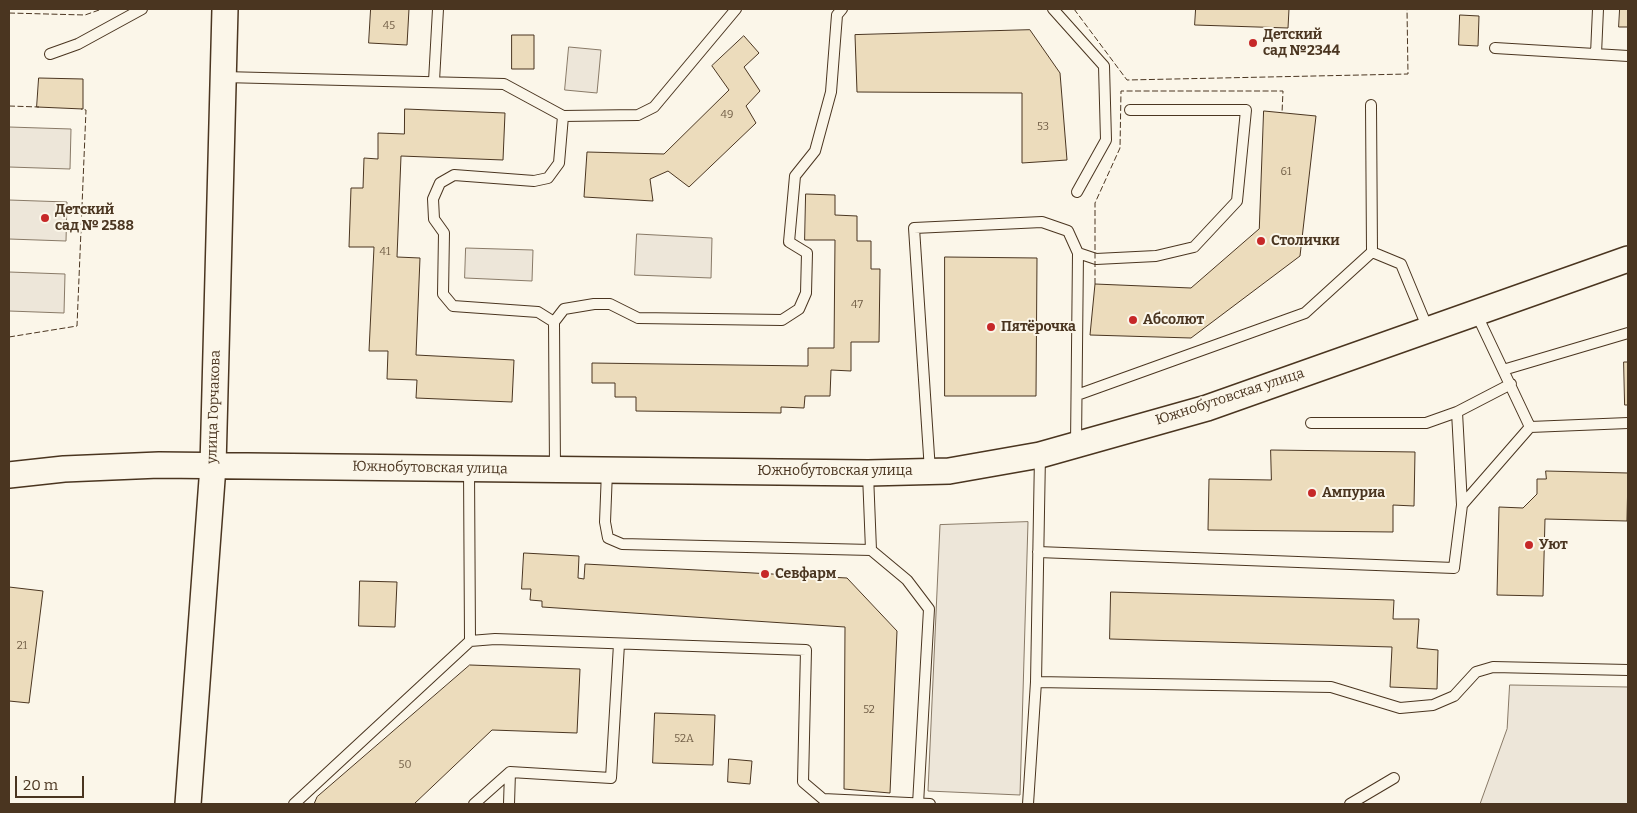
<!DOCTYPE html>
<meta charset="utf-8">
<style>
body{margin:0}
#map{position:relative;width:1637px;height:813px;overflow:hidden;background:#fbf6e9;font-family:Bitter,serif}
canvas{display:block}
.frame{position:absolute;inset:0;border:10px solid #4a3520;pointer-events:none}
.scale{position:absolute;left:15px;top:776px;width:69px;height:22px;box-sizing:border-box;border:2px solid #4a3520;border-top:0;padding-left:6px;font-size:15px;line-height:18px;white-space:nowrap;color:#4a3520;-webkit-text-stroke:4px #fbf6e9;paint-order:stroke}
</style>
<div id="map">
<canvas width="1637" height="813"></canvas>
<div class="frame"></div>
<div class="scale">20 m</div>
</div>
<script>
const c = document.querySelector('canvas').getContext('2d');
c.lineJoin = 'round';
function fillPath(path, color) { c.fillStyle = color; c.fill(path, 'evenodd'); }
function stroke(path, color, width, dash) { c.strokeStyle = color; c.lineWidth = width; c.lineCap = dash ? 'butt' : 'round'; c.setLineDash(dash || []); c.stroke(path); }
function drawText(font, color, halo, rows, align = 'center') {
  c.font = font + ' Bitter,serif'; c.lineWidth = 4; c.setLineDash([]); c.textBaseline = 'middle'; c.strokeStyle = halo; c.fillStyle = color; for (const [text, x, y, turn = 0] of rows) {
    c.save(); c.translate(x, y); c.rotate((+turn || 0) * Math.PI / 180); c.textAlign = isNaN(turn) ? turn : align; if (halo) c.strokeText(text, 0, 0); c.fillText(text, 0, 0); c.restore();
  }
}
const green = new Path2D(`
 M 569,47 L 601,50 L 597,93 L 565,90 Z
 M 9,127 L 71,129 L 70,169 L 9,167 Z
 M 9,200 L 67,202 L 66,241 L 9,239 Z
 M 637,234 L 712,238 L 711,278 L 635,275 Z
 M 466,248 L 533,250 L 532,281 L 465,278 Z
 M 9,272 L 65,274 L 64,313 L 9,311 Z
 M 1028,522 L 1020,795 L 928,791 L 940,525 Z
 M 1510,685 L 1628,687 L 1628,804 L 1480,804 L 1507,729 Z`);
fillPath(green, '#ede6d9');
stroke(green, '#887966', 1);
const building = new Path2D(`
 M 371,9 L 409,9 L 407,45 L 369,43 Z
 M 1196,9 L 1289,9 L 1288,28 L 1195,25 Z
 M 1620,9 L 1628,9 L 1628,27 L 1619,27 Z
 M 1460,15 L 1479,16 L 1478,46 L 1459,45 Z
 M 1030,30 L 1060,73 L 1067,160 L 1022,163 L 1022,93 L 857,92 L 855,35 Z
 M 512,35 L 534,35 L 534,69 L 512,69 Z
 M 744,36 L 759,53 L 744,67 L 760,91 L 746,106 L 756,123 L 689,187 L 668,171 L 650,179 L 653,201 L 584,197 L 587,152 L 664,154 L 729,90 L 712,66 Z
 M 39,78 L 83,79 L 83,109 L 37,107 Z
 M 405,109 L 505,113 L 503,160 L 401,156 L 397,257 L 420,258 L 416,355 L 514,360 L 512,402 L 416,398 L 417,380 L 387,379 L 388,351 L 369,351 L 374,247 L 349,247 L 351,188 L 363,188 L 364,158 L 378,159 L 378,133 L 404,134 Z
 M 1264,111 L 1316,116 L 1300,256 L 1191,338 L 1090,335 L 1095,284 L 1191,288 L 1259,229 Z
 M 806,194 L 835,195 L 835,215 L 857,216 L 857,241 L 871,241 L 871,269 L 880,269 L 879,342 L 851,342 L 851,371 L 831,370 L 830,396 L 805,396 L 804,408 L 781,407 L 781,413 L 636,411 L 636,397 L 615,397 L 615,383 L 592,383 L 592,363 L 808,366 L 808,348 L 834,348 L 835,240 L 805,240 Z
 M 945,257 L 1037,258 L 1036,396 L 945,396 Z
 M 1624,362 L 1628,362 L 1628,405 L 1625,405 Z
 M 1271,450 L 1415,452 L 1414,506 L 1393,505 L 1393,532 L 1208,530 L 1209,479 L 1271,480 Z
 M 1546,471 L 1628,473 L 1627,521 L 1545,519 L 1543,596 L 1497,595 L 1499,507 L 1523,508 L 1537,494 L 1537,479 L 1546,479 Z
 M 524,553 L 579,556 L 578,578 L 584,579 L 585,564 L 847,578 L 897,631 L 890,793 L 844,789 L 845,627 L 542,607 L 542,601 L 530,600 L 531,589 L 522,589 Z
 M 360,581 L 397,582 L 395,627 L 359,626 Z
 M 9,587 L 43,591 L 29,703 L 9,701 Z
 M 1111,592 L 1394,600 L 1393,619 L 1419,619 L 1417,648 L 1438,650 L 1437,689 L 1390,687 L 1392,647 L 1110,639 Z
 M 470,665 L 580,669 L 577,733 L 492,730 L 414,804 L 314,804 L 317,797 Z
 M 655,713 L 715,715 L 713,765 L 653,763 Z
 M 729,759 L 752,761 L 750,784 L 728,782 Z`);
fillPath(building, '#ecdcbc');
stroke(building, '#4a3520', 1);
const service = new Path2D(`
 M 1053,9 L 1104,66 L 1106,140 L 1077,192
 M 1495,48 L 1628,56
 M 50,54 L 78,44 L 142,9
 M 1596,54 L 1598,9
 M 223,77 L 504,84 L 563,116 L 638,115 L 654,107 L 736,9
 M 434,81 L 438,9
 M 1372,252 L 1401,264 L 1428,329
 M 1078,253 L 1096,259 L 1156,256 L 1194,247 L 1237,201 L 1246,110 L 1130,110
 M 1476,313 L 1503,370 L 1628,333
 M 554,322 L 564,309 L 594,304 L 610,304 L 638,318 L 782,320 L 799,309 L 806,293 L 807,253 L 789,242 L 795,176 L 815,151 L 831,92 L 837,15 L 842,9
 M 1503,370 L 1530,427 L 1628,423
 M 1077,395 L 1305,313 L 1372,252 L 1371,105
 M 1311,423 L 1426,423 L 1457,412
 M 1040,455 L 1036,682 L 1331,687 L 1400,708 L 1433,705 L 1454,696 L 1476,672 L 1493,667 L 1628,670
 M 469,468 L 470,641
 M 555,469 L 554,322 L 538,312 L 453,306 L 443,294 L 444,233 L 434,219 L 433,199 L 440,183 L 454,175 L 534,181 L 548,178 L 559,163 L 563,116
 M 607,471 L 605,522 L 608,538 L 622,544 L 871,550 L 868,474
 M 930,471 L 914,228 L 1042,222 L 1068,231 L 1078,253 L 1076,444
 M 1462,505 L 1457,412 L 1511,384
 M 871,550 L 907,580 L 929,609 L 918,804
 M 1038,552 L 1454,568 L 1462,505 L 1530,427
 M 294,804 L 470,641 L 495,639 L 806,650 L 803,782 L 823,799 L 930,804
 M 474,804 L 510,772 L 611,778 L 619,644
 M 509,804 L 510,772
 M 1028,804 L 1036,682
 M 1350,804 L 1394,778`);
const tertiary = new Path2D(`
 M 9,475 L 64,469 L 159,465 L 868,473 L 949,471 L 1040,455 L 1207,408 L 1628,259
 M 188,804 L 213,466 L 225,9`);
stroke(service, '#4a3520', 12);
stroke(tertiary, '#4a3520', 28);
stroke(service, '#fbf6e9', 10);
stroke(tertiary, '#fbf6e9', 25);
stroke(new Path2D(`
 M 1074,9 L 1127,80 L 1408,74 L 1407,9
 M 9,13 L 85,15 L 102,9
 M 9,106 L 39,107
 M 1095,284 L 1095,203 L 1120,148 L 1121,91 L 1283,91 L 1282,113
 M 9,337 L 77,326 L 86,110 L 81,109`), '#4a3520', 1, [6, 2.5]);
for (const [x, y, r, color] of [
 [1253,43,5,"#c62828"],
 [45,218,5,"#c62828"],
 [1261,241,5,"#c62828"],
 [1133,320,5,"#c62828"],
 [991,327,5,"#c62828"],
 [1312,493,5,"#c62828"],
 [1529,545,5,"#c62828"],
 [765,574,5,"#c62828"]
]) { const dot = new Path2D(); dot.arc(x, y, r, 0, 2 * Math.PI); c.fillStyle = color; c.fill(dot); stroke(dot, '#fbf6e9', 2); }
drawText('11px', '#725f47', null, [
 ["45",389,26],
 ["49",727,115],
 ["53",1043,127],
 ["61",1286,172],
 ["41",385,252],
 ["47",857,305],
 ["21",22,646],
 ["52",869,710],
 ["52А",684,739],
 ["50",405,765]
]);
drawText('bold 14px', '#4a3520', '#fbf6e9', [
 ["Детский",1263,35],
 ["сад №2344",1263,51],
 ["Детский",55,210],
 ["сад № 2588",55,226],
 ["Столички",1271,241],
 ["Абсолют",1143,320],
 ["Пятёрочка",1001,327],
 ["Ампуриа",1322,493],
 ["Уют",1539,545],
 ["Севфарм",775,574]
], 'left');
drawText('14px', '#4a3520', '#fbf6e9', [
 ["Южнобутовская улица",1230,397,-18],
 ["улица Горчакова",214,407,-88],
 ["Южнобутовская улица",430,468,1],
 ["Южнобутовская улица",835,471]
]);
</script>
